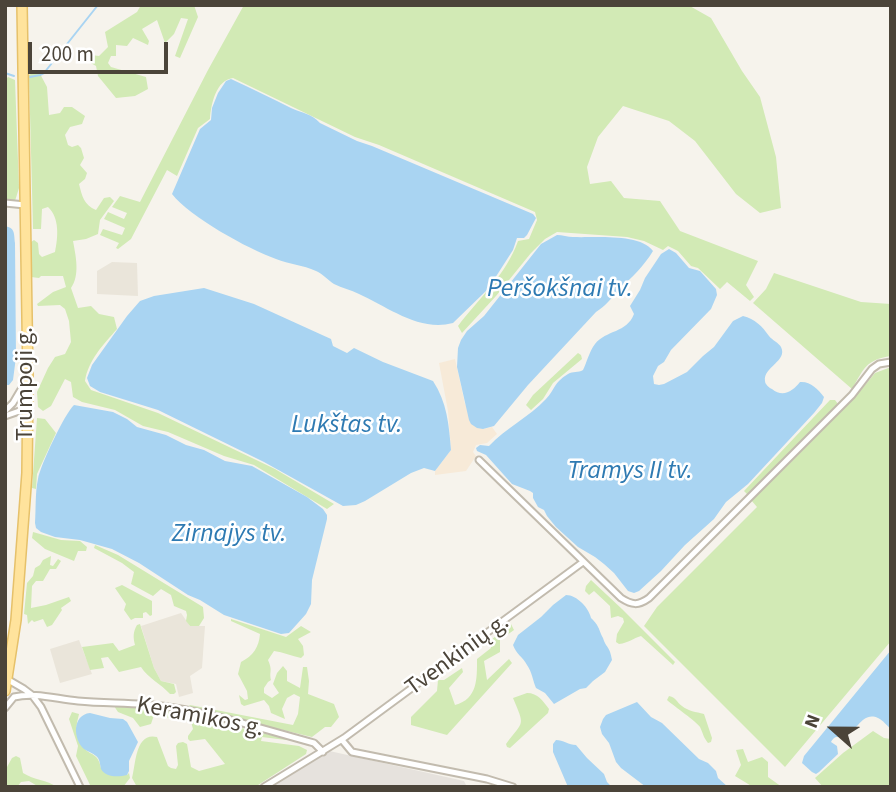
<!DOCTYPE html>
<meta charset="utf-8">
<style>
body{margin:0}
#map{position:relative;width:896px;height:792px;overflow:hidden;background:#f6f3ec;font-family:"Source Sans 3",sans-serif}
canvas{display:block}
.frame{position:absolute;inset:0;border:7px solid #4b4439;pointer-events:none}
.north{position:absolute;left:798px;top:694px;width:70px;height:70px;-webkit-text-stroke:5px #fff;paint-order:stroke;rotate:291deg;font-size:19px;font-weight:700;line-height:28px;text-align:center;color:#4b4439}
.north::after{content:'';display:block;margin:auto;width:24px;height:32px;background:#4b4439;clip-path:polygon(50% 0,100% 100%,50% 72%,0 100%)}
.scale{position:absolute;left:28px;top:42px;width:140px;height:32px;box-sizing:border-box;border:4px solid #4b4439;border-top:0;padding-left:9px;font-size:21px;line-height:24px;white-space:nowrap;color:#4b4439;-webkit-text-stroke:5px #fff;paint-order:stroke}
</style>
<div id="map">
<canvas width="896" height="792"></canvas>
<div class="frame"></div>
<div class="north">N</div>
<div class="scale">200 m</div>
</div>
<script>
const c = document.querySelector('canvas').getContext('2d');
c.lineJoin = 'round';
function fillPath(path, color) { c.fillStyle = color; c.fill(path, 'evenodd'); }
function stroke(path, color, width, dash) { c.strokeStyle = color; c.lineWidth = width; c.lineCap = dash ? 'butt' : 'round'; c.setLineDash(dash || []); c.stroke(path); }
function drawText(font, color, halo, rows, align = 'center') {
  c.font = font + ' "Source Sans 3",sans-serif'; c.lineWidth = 5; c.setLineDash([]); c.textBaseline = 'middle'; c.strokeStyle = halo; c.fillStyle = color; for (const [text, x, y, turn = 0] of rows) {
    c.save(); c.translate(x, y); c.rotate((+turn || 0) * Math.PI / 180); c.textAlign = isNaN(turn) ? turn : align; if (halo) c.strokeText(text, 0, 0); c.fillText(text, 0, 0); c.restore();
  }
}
fillPath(new Path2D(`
 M 112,262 L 137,263 L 138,296 L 97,294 L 97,271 Z
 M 181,613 L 190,626 L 205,626 L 202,668 L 190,676 L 193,693 L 179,697 L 176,684 L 161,681 L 154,668 L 141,626 Z
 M 79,640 L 92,674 L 60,683 L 50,649 Z`), '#eae5da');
fillPath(new Path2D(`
 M 455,359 L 465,404 L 483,429 L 492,427 L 497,434 L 487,443 L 476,445 L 473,452 L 476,456 L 466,471 L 435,475 L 435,471 L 451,450 L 448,411 L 439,363 Z`), '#f7ead8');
fillPath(new Path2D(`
 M 325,750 L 464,781 L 467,787 L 264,787 Z`), '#e6e2dd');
fillPath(new Path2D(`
 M 141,5 L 194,5 L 198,17 L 180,58 L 175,56 L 188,19 L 181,18 L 174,34 L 165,43 L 157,20 L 142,29 L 149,41 L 148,45 L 133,38 L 127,46 L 116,45 L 116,56 L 111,56 L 108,63 L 111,67 L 146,77 L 148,89 L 135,96 L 116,98 L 98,76 L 96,66 L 82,58 L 83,54 L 99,56 L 108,47 L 105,32 L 137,12 Z
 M 244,5 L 688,5 L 711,18 L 742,71 L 760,97 L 776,157 L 781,208 L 760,213 L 736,194 L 695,141 L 669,121 L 623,106 L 598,137 L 587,167 L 590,184 L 611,181 L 624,198 L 660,201 L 680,231 L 758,261 L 746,285 L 754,297 L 750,301 L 727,282 L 720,289 L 698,268 L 691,266 L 678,251 L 668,246 L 663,250 L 644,241 L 627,237 L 557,232 L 545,239 L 531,253 L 496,296 L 462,333 L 458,326 C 479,298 506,275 518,241 L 529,239 L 537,220 L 535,212 L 379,145 L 355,137 L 233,78 C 216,80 211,104 210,119 L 198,128 L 177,176 L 167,170 L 131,239 L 118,249 L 116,248 L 119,243 L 100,235 L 103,229 L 122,235 L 125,228 L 104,219 L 108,212 L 124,219 L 127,213 L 112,207 L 120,196 L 140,202 L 208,70 Z
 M 38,70 L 47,87 L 49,115 L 60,113 L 64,107 L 72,107 L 85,116 L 82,124 L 70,127 L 65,135 L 68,145 L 72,147 L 78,145 L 81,148 L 84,158 L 80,165 L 87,173 L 85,179 L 79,184 C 82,196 84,205 96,210 L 104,198 L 110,197 L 114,201 L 100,220 L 98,234 L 86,239 L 73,241 C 76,257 80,275 71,288 L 78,308 L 91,306 L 99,314 L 114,317 L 117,329 C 104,344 88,360 85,381 L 91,390 L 158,413 L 275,469 L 334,504 L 327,509 L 254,465 L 224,456 L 168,432 L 143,426 L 115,410 L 82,402 L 73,397 L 71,382 L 65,379 L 51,406 L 43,411 L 38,407 L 37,392 L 48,368 L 55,357 L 65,354 L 71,342 L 69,321 L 65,309 L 60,305 L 38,306 L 37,304 L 53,292 L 66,287 L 63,276 L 41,276 L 39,278 L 31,277 L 31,242 L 34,240 L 38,243 L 39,254 L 42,257 L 55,252 C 58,238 60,218 48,207 L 42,209 L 41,229 L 33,229 L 29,75 Z
 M 8,77 L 15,80 L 19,188 L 15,201 L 5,201 L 5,80 Z
 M 774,273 L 861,302 L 891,304 L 891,356 C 865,360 864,369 852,389 L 753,303 L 766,289 Z
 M 578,353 L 581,355 L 582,359 L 553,383 L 543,399 L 531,410 L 526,405 L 533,395 Z
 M 891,367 L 891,641 L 785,767 L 644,626 L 657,607 L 757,507 L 751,500 L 792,461 L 856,396 L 875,373 Z
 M 830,400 L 835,400 L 838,404 L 748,495 L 744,491 Z
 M 37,418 L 45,419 L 56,433 L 37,474 L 36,489 L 32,488 Z
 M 33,532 L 61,540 L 80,541 L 87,547 L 86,551 L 78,551 L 74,561 L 45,549 L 32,538 Z
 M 95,545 L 118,555 L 203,607 L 204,618 L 199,626 L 190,626 L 186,621 L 187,615 L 186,611 L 174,606 L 171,595 L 161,589 L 153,596 L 131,584 L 134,572 L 122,563 L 94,548 Z
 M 51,556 L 50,565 L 53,566 L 58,559 L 61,561 L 56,569 L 50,569 L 43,581 L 36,581 L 32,586 L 31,608 L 46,605 L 69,597 L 71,601 L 61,608 L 62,610 L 52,625 L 47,627 L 43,619 L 34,622 L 32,620 L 28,624 L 27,615 L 24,614 L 27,583 L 33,576 L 35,568 L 40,565 L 43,560 Z
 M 591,580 L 622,609 L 675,662 L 673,665 L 641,636 C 633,638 629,643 619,644 L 616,642 L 617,634 L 624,622 L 623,618 L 618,616 L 611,618 L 610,606 L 594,591 L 589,595 L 585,591 L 586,586 Z
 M 122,585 L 152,601 L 152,615 L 150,616 L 146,612 L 143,613 L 143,618 L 135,618 L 131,620 L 124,610 L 126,604 L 115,588 Z
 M 231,619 L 286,637 L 301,626 L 311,632 L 298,639 L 303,646 L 304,655 L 301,658 C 292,656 283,652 274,651 L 268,660 C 273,671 269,671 271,680 L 268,682 L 264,688 L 264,693 L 272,698 L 279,693 L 273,684 L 277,673 L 283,666 L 287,671 L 287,681 L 300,688 L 303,667 L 307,667 L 309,681 L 308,694 L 334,704 L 339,717 L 331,727 L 325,727 L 312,737 L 187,707 L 190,705 L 293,725 L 298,714 L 300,697 L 294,694 L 287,698 L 282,709 L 285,719 L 271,713 L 269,706 L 264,700 L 244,706 L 241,704 L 239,695 L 245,700 L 248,699 L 247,691 L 238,674 L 241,662 C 253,656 259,647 260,634 L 231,621 Z
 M 140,624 L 154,668 L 161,681 L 174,684 L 176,692 L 174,694 L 170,694 C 161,684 148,678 141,667 L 119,672 L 108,657 L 101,658 L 104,668 L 90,670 L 82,647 L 113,643 L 119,651 L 135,645 C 133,637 133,632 137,625 Z
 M 511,624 L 514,630 L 500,640 L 500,652 L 484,661 L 487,680 L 509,659 L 512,663 L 447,735 L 411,725 L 411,717 L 437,691 L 438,680 L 444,680 L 462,668 L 463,672 L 449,688 L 455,705 C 478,699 477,678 477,659 L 491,648 L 491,640 Z
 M 527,693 C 538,693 543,701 549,709 L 548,713 L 510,748 L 507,747 L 506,744 C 524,720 525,727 513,698 Z
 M 669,696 C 677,698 676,702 682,706 C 688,711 696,712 704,714 L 712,738 L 711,742 L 708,743 C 703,737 703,733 700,727 C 696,721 675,707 667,700 Z
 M 114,706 L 147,707 L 184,714 L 287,739 L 286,740 L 262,737 L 261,741 L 299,746 L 307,750 L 306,754 L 255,787 L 137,787 L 132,778 C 136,764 135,732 157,737 L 168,766 L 171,768 L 176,769 L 178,765 L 176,746 L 178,743 L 183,742 L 187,744 L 191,767 L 199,771 L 225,764 L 205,739 L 190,741 L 188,739 L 188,736 L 193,729 L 191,722 L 154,715 L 151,724 L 140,727 L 133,718 L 118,712 Z
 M 72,712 L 79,714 C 78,719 76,724 77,731 C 77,736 79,743 83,747 C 90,756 98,752 101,768 L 127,775 L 129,773 L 130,778 L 123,787 L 91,787 L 76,756 L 78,746 L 69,719 Z
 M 873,731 L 884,738 L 891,739 L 891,787 L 823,787 L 815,778 L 843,753 Z
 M 743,749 L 748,762 L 762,757 L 768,762 L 768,777 L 782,787 L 753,787 L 735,776 L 741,765 L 736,750 Z
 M 16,756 L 20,758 L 23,773 C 34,780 47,780 57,787 L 39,787 L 29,781 L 21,782 L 17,787 L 6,787 L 7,767 L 12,758 Z`), '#d2eab5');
fillPath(new Path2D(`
 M 231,79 C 251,88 271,98 291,108 C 302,113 312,114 320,123 L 357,141 L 372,146 L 533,214 L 536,218 L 527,235 L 524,238 L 517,238 L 513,250 L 488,289 L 453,323 C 419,332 388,307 359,294 C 351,290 342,288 334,284 C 328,280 323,274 316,271 C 303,265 289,264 276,259 C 248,249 190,217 172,194 L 200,129 L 211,120 L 212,108 L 218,93 L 226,81 Z
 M 5,226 C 15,228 14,233 15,243 L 16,357 L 13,380 L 9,385 L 5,385 Z
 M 557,235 C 562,235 568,237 573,237 C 594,238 640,233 653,251 C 644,266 632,277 620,289 C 612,297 606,306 596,312 L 528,385 L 494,426 L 483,429 L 477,428 L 471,424 L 469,420 L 457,367 L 458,348 L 461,340 L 467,331 L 484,316 L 541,244 Z
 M 669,249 L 676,253 L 689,268 L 700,271 L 716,289 L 717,295 L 711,309 L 671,350 L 664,362 L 658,366 L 653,376 L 654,384 L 659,385 L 664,384 L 687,372 L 703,356 L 714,347 L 733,321 L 743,316 C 755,319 762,326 769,336 C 772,340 779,343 781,347 C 788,361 763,367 765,381 C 765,384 769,388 772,389 C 783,398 793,391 800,382 C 810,381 818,389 824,397 L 822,403 L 814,413 L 748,484 L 726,502 L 714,519 L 685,545 L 661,571 L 639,591 L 634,593 L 628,591 L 614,573 L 604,564 L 595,557 L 578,547 L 556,527 L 547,516 L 544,510 L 538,507 L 533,498 L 533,493 L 530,491 L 512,484 L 486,455 L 477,451 L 476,448 L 480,445 L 489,446 C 506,428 529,417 546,399 C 555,390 553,383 568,374 C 573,371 578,373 583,370 C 587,362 589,352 595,344 C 606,330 627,333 634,314 L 630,306 L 640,290 L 645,278 L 661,254 Z
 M 204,288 L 254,304 L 331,339 L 333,346 L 347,353 L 354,348 L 383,362 L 433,381 C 447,402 449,425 451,450 L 435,471 L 424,468 L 411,473 L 365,501 L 356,505 L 343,506 L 264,462 L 158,410 L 100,392 L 90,386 L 87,378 L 92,365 L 127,316 L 140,301 L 154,296 Z
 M 74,405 L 113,412 L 127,419 L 137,427 L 166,435 L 186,445 L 204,450 L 225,461 L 252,466 L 307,497 L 323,509 L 327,515 L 327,519 L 312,580 L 311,604 L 306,614 L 289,633 L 281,634 L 224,615 L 200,600 L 188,595 L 139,563 L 112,549 L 80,540 L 55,537 L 41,532 L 36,528 L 35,523 C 36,509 35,493 38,479 C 40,466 65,413 74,405 Z
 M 566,595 C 577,595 589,608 591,618 C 600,627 598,628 603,638 C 606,648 610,646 612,660 L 605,672 L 593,681 L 586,688 L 580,689 L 554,704 L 545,693 L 536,688 C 533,681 532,672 527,665 C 523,657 516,654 513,645 L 518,635 L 541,617 L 553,605 Z
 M 891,650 L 891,729 C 887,726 883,720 878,718 C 862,711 857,732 845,736 C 837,739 836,734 831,742 L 837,746 L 838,754 L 819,772 L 816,774 L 812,772 L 802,763 L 804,756 Z
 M 637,702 L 651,717 L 662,723 L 699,759 L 708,763 L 716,771 L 718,778 L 728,787 L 646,787 L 621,768 L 616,762 L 609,743 L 602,734 L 600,727 L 603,719 L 606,715 Z
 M 90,713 L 110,718 L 123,719 L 127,722 L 138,742 L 129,761 L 129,771 L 127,775 C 119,777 106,778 101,769 C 100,765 100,761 98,758 C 94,753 88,752 84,749 C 73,739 72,715 90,713 Z
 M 556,740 C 563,740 569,745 576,745 L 587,758 L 604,774 L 607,782 L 612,787 L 568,787 L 553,752 L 553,744 Z`), '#a9d4f2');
stroke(new Path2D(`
 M 5,73 L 14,76
 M 30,77 L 40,75 L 44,73 L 98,5`), '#a9d4f2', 2);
const minor = new Path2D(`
 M 5,203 L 25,205
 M 5,411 L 13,403 L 26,381
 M 5,416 L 28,408
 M 479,460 L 621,598 C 632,605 638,606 649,598 L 852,395 L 872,369 L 879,364 L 891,362
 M 5,678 L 24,689 L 32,695 L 41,707 L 80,787
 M 5,708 L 14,697 C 35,692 56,699 78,701 C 108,704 138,702 168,707 C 217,714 266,730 314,743 L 323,752
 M 342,740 L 352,752 L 487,779 L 513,787
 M 264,787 L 344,738 L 583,562`);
const primary = new Path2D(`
 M 5,691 L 16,620 L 27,473 L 28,379 L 22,5`);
stroke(minor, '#c2bbae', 9);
stroke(primary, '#e6c16a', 12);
stroke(minor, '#fff', 5);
stroke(primary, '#ffe39c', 9);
drawText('24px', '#4b4439', '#fff', [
 ["Trumpoji g.",27,384,-90],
 ["Tvenkinių g.",458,656,-36],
 ["Keramikos g.",200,718,11]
]);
drawText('italic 26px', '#2e7ab2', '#fff', [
 ["Peršokšnai tv.",560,290],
 ["Lukštas tv.",347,426],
 ["Tramys II tv.",630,472],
 ["Zirnajys tv.",229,535]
]);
</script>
